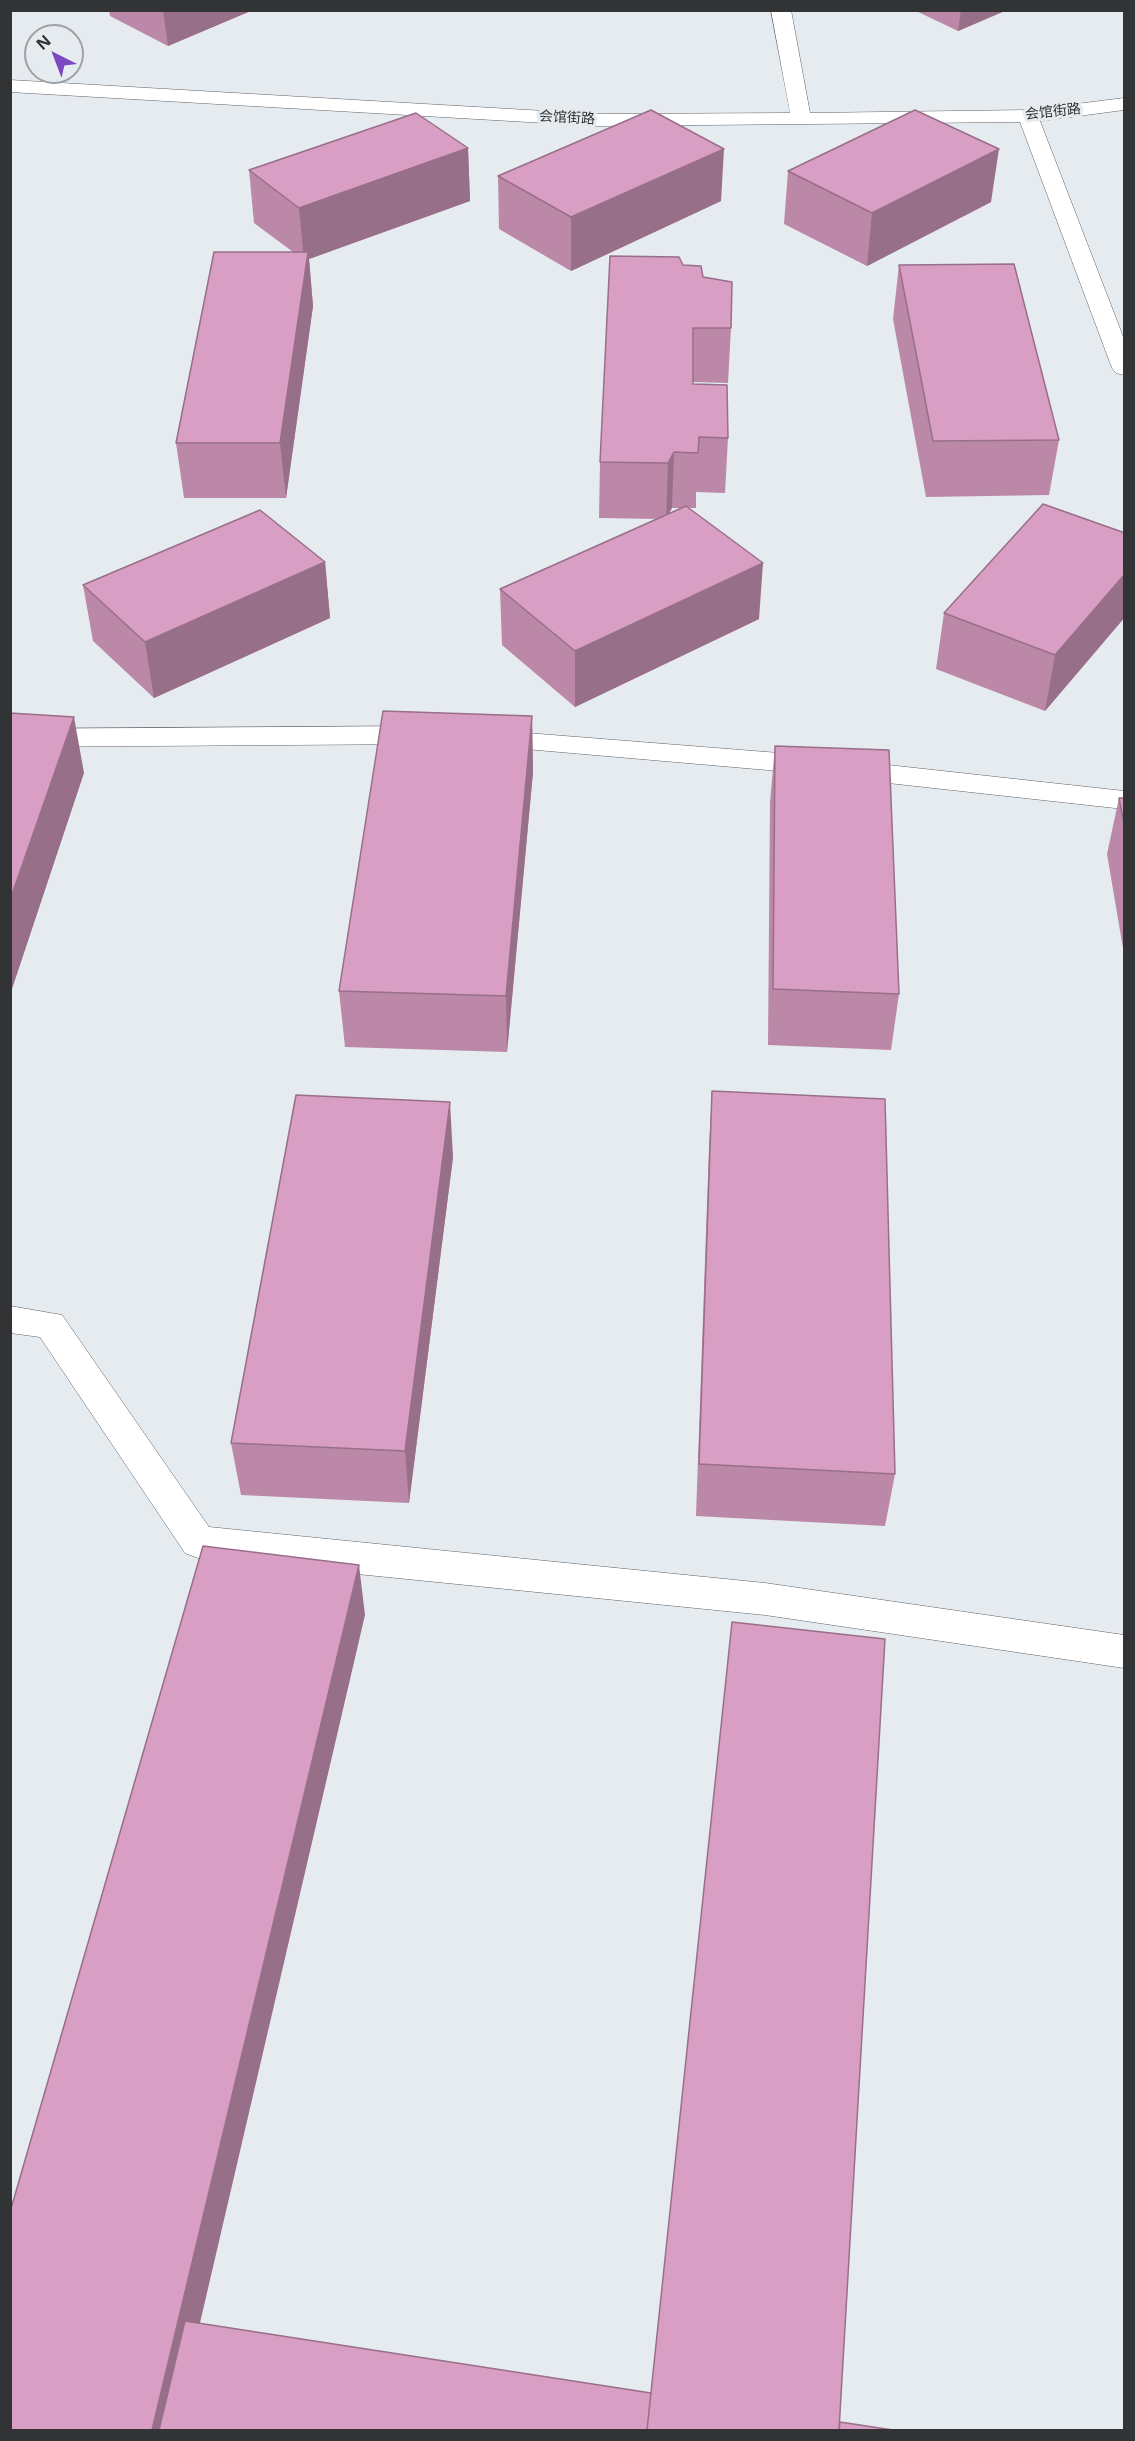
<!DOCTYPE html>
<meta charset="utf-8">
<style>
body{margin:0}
#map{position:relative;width:1135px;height:2441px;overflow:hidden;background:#e6ebf0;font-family:"Open Sans",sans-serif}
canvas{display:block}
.frame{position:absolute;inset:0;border:12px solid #313335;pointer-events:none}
.north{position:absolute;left:24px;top:24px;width:60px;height:60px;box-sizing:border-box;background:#e6ebf0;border:2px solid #9ea1a5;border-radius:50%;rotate:318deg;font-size:16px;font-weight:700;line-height:24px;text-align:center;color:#313335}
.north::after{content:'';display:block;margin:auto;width:21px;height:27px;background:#7c48c0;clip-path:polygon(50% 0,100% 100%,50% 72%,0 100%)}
</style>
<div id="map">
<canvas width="1135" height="2441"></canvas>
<div class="frame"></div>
<div class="north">N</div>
</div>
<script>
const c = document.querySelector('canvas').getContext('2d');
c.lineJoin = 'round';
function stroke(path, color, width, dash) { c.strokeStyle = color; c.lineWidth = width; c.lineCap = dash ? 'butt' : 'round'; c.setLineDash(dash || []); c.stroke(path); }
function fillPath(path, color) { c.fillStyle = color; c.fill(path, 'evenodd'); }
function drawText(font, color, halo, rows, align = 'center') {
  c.font = font + ' "Open Sans","Noto Sans SC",sans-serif'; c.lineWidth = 6; c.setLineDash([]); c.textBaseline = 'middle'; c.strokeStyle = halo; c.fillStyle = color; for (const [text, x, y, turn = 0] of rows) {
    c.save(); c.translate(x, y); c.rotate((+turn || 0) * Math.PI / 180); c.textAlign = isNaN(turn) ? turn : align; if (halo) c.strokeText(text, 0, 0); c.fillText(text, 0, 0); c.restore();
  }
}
const minor = new Path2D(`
 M 771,10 L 791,10 L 810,113 L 1028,110 L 1124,98 L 1124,110 L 1040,121 L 1124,339 L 1124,375 L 1116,373 L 1112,368 L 1020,122 L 597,126 L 10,92 L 10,80 L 597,114 L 790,113 Z
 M 423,726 L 433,729 L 437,735 L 433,741 L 423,744 L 10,747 L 10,729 Z
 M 489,730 L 779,753 L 1124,791 L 1124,809 L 779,771 L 479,745 L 475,739 L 479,733 Z
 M 10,1306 L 62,1315 L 209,1527 L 765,1583 L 1124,1635 L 1124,1668 L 765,1615 L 198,1558 L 185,1553 L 40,1337 L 10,1333 Z`);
stroke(minor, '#5e6266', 1);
fillPath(minor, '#fff');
fillPath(new Path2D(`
 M 109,10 L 253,10 L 168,46 L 110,16 Z
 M 914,10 L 1007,10 L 958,31 Z
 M 468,148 L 470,201 L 309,259 L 313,306 L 286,498 L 184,498 L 176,443 L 293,252 L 254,223 L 249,170 Z
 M 788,171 L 991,202 L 867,266 L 784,224 Z
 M 498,176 L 721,201 L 571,271 L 499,229 Z
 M 683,265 L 703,277 L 731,328 L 728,383 L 693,382 L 693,384 L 728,438 L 725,493 L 696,492 L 696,508 L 688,508 L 759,619 L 575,707 L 502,645 L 500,589 L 659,519 L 599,518 L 600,462 ZM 672,508 L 683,508 L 668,515 Z
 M 899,265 L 1059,440 L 1049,495 L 926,497 L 893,319 Z
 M 1125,533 L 1125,617 L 1045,711 L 936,669 L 944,613 Z
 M 325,562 L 330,618 L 154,698 L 93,641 L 83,585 Z
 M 532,716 L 533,772 L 507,1052 L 345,1047 L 339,991 Z
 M 775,746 L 899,994 L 891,1050 L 768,1045 L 770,802 Z
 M 1119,798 L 1125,798 L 1125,960 L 1107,854 Z
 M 712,1091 L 895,1474 L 885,1526 L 696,1516 L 709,1147 Z
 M 453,1157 L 409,1503 L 241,1495 L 231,1443 Z`), '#bb88a8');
fillPath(new Path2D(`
 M 163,10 L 253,10 L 168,46 Z
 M 961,10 L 1007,10 L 958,31 Z
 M 468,148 L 470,201 L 309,259 L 313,306 L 286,498 L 280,443 L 304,261 L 299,208 Z
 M 724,149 L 721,201 L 571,271 L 571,217 Z
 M 999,149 L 991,202 L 867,266 L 872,213 Z
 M 674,452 L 672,508 L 666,519 L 668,463 Z
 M 325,562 L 330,618 L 154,698 L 145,642 Z
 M 763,563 L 759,619 L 575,707 L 575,651 Z
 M 1125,574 L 1125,617 L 1045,711 L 1055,655 Z
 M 532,716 L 533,772 L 507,1052 L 506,996 Z
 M 74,717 L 84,773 L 10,995 L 10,900 Z
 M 450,1102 L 453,1157 L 409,1503 L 405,1451 Z
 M 359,1565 L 365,1615 L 175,2430 L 152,2430 Z`), '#986f88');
const building = new Path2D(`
 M 651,110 L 724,149 L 571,217 L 498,176 Z
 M 915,110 L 999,149 L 872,213 L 788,171 Z
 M 416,113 L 468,148 L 299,208 L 249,170 Z
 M 214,252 L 308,252 L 280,443 L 176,443 Z
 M 610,256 L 679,257 L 683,265 L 701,266 L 703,277 L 732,282 L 731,328 L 693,328 L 693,384 L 727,385 L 728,438 L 699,437 L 698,453 L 674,452 L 668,463 L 600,462 Z
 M 1014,264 L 1059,440 L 933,441 L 899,265 Z
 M 1043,504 L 1125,533 L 1125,574 L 1055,655 L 944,613 Z
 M 686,506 L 763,563 L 575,651 L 500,589 Z
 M 260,510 L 325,562 L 145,642 L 83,585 Z
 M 383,711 L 532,716 L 506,996 L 339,991 Z
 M 10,713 L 74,717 L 10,900 Z
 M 775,746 L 889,750 L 899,994 L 773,989 Z
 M 1119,798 L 1125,798 L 1125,828 Z
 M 712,1091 L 885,1099 L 895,1474 L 699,1464 Z
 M 296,1095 L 450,1102 L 405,1451 L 231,1443 Z
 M 203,1546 L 359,1565 L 152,2430 L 10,2430 L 10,2212 Z
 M 732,1622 L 885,1639 L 839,2430 L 647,2430 Z
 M 185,2321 L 651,2393 L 647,2430 L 159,2430 Z
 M 840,2422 L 893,2430 L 839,2430 Z`);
fillPath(building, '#d99ec3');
stroke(building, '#986f88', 1.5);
drawText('14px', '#313335', '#e6ebf0', [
 ["会馆街路",1053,112,-6],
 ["会馆街路",567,118,3]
]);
</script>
